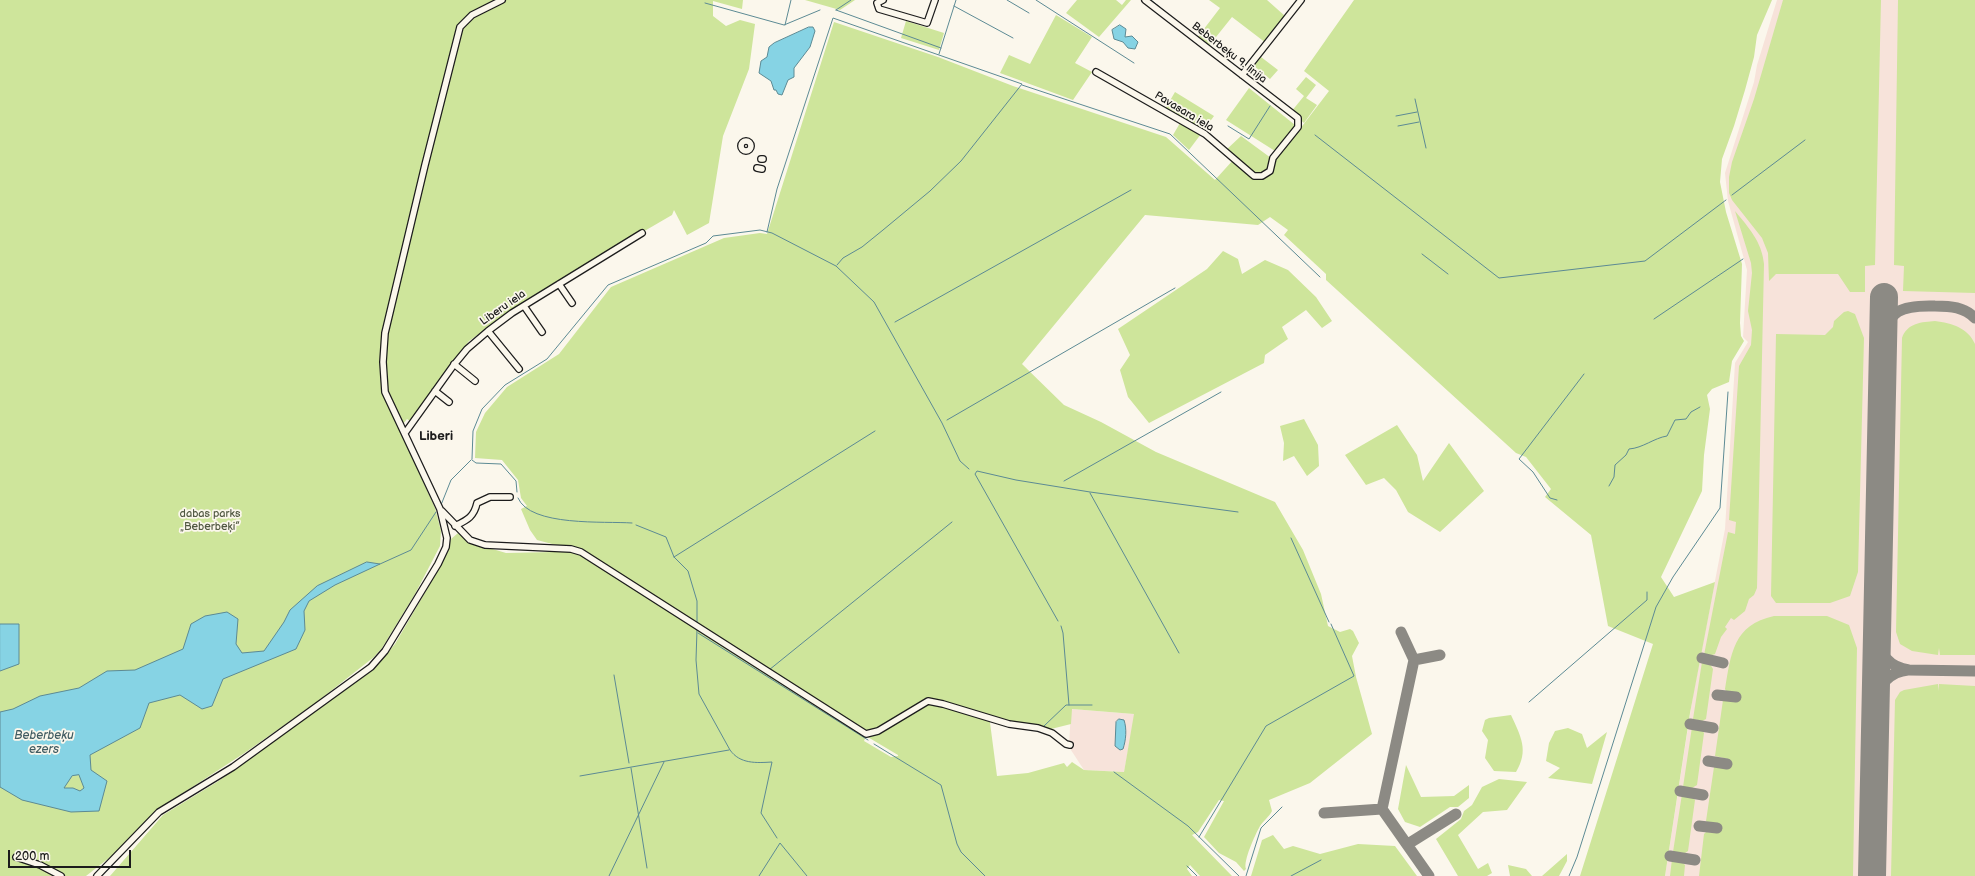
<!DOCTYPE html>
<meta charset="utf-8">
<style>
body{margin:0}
#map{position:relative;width:1975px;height:876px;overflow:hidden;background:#fbf7ec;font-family:"Balsamiq Sans",sans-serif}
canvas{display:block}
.scale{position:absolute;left:8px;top:850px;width:123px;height:18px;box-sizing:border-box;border:2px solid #1c1c1c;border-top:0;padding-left:5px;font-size:12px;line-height:14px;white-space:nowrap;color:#1c1c1c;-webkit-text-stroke:3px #fbf7ec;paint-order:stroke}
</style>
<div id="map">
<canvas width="1975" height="876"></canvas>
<div class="scale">200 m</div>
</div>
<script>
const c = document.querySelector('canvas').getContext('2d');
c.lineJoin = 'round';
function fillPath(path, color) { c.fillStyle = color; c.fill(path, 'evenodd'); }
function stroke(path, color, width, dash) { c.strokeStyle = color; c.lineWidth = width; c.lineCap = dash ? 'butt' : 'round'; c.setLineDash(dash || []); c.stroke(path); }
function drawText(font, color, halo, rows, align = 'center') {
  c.font = font + ' "Balsamiq Sans",sans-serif'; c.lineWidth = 3.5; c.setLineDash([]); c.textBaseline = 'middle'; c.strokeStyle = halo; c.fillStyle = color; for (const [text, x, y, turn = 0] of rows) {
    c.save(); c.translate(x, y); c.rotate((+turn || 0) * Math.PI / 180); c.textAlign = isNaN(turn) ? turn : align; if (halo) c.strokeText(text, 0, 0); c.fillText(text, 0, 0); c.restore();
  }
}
fillPath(new Path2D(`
 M 1777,0 L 1975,0 L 1975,876 L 1665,876 L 1693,695 L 1725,529 L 1735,363 L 1748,342 L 1743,337 L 1747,270 L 1728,201 L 1725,173 L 1754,82 L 1757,65 Z
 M 1071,709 L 1135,714 L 1124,772 L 1084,770 L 1069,747 Z`), '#f7e3da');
fillPath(new Path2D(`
 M 0,0 L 743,0 L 742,9 L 713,1 L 713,16 L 726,26 L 740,20 L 755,24 L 749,69 L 723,136 L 709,223 L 687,235 L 674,210 L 672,215 L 531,297 L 469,341 L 410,421 L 407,419 L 403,424 L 405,427 L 401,433 L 435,508 L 441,531 L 440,546 L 415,594 L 382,648 L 374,657 L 313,705 L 243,754 L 157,810 L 118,851 L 86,876 L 0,876 Z
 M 805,0 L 855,0 L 840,10 Z
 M 1077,0 L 1116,0 L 1122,5 L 1126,0 L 1131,0 L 1099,37 L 1066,13 Z
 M 1209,0 L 1267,0 L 1285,16 L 1266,43 L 1232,17 L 1208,47 L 1197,38 L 1220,8 Z
 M 1354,0 L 1772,0 L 1757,35 L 1754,57 L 1745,90 L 1734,126 L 1722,159 L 1720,182 L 1726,212 L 1742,264 L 1740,323 L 1741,336 L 1744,341 L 1732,361 L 1729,382 L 1712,389 L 1707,395 L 1710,409 L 1704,455 L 1702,491 L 1661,577 L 1674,597 L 1715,582 L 1690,713 L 1665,876 L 1580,876 L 1653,644 L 1608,626 L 1591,535 L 1545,497 L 1551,489 L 1526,457 L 1516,453 L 1326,280 L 1326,274 L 1284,235 L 1288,230 L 1270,217 L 1258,225 L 1145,215 L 1022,364 L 1064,405 L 1101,422 L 1156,452 L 1275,502 L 1303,550 L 1321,594 L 1328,626 L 1340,632 L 1350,629 L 1353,631 L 1359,643 L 1352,656 L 1356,677 L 1372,734 L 1310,783 L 1269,800 L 1272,811 C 1269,817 1263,821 1260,826 C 1255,835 1243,861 1246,869 L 1244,871 L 1236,862 L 1219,853 L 1204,837 L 1224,801 L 1219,800 L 1198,832 L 1192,835 L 1232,876 L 1200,876 L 1190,865 L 1187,869 L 1192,876 L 110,876 L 163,815 L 217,782 L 373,670 L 395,644 L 441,565 L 451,539 L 458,533 L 469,542 L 506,553 L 554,552 L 556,545 L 537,540 L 530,530 L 521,509 L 527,506 L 521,498 L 518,480 L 502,460 L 475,458 L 476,432 L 485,413 L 507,387 L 559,354 L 611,287 L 724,238 L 760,233 L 767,234 L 834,22 L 938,57 L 1013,86 L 1166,137 L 1215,180 L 1234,159 L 1226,150 L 1241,136 L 1271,158 L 1280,155 L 1329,91 L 1304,71 ZM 1072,709 L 1134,714 L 1124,772 L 1084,770 L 1072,762 L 1067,767 L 1064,763 L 1028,773 L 997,776 L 989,715 L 1009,722 L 1051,729 L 1071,724 ZM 866,736 L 898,755 L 898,756 L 891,757 L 864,741 Z
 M 1783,0 L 1881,0 L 1875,265 L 1865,266 L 1865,292 L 1850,292 L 1838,274 L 1776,274 L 1769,281 L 1768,253 L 1762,238 L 1732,200 L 1729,193 L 1729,177 L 1732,162 L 1754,99 Z
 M 1898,0 L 1975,0 L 1975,293 L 1903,291 L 1904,266 L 1894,265 Z
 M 1056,15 L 1092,37 L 1075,63 L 1092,72 L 1073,100 L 1000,73 L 1009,55 L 1030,64 Z
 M 906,21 L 944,33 L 939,50 L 901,38 Z
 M 1261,57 L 1278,70 L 1270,79 L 1254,66 Z
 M 1306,77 L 1316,85 L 1306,98 L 1317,105 L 1304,123 L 1291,112 L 1304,96 L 1296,89 Z
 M 1249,88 L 1295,125 L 1275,151 L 1226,120 Z
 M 1175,92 L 1214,116 L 1203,131 L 1165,109 Z
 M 1180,123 L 1201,134 L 1189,150 L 1173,135 Z
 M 1735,211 C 1749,228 1762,242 1764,264 L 1757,588 L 1754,595 L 1749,599 L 1745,611 L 1734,620 L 1731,618 L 1725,627 L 1727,629 L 1721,637 L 1715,654 L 1709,656 L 1704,655 L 1728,532 L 1735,534 L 1736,522 L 1729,520 L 1739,366 L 1751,345 L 1752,330 L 1748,311 L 1752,273 L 1751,263 Z
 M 1223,251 L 1238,259 L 1242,274 L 1265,260 L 1288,270 L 1316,297 L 1332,321 L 1322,328 L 1306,310 L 1282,327 L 1288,339 L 1265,355 L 1264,363 L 1149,423 L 1128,397 L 1120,370 L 1130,355 L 1118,329 L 1207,269 Z
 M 1848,311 L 1855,314 L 1864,338 L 1858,572 L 1850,596 L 1830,603 L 1776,603 L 1771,596 L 1776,334 L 1825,335 L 1833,327 L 1834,321 L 1844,312 Z
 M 1935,321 C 1952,323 1968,328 1975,344 L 1975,655 L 1940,655 L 1939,648 L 1938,655 L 1912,651 L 1900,644 L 1896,632 L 1902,338 C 1907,323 1922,322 1935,321 Z
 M 1304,419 L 1318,445 L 1319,466 L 1307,476 L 1294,456 L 1283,461 L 1284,443 L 1280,426 Z
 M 1397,425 L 1417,455 L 1423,481 L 1449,443 L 1484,491 L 1440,532 L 1408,512 L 1396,490 L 1384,478 L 1366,485 L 1345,455 Z
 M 1774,616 L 1827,616 L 1849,625 L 1857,648 L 1853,876 L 1699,876 L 1704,834 L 1706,832 L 1718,833 L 1719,825 L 1708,823 L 1706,821 L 1714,767 L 1716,765 L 1727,767 L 1728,759 L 1715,756 L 1723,700 L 1736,701 L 1737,693 L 1726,691 L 1725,689 C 1731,654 1733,625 1774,616 Z
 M 1702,662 L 1710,664 L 1713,669 L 1706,719 L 1702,721 L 1693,719 Z
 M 1938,684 L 1939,691 L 1939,684 L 1975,686 L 1975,876 L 1891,876 L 1895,700 L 1900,692 L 1904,690 Z
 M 1511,715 C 1521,737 1529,750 1516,772 L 1494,771 L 1485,758 L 1488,740 L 1482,731 L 1485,720 L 1489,718 Z
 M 1692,727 L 1701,728 L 1704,733 L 1697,785 L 1692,788 L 1683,787 Z
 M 1568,728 L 1582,734 L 1587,748 L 1607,732 L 1592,784 L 1548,778 L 1560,768 L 1546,761 L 1549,743 L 1555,731 Z
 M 1406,765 L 1421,797 L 1454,796 L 1469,785 L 1469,798 L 1458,807 L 1450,807 L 1420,827 L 1405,822 L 1398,809 Z
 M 1499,779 L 1527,782 L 1507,810 L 1483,812 L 1458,835 L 1478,869 L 1488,863 L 1492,873 L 1487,876 L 1458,876 L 1436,839 L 1461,819 L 1464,811 L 1472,805 L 1482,787 Z
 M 1682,794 L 1691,795 L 1695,800 L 1688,851 L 1685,853 L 1673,852 Z
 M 1273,835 L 1284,849 L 1293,846 L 1320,854 L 1358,844 L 1395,846 L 1417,876 L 1251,876 L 1262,840 Z
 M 1567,854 L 1567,861 L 1559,876 L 1542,876 Z
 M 1672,859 L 1681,861 L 1685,865 L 1684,876 L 1670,876 Z
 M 1508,865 L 1526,869 L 1532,876 L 1510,876 Z`), '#cee59b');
const water = new Path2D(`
 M 1120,25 L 1126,29 L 1125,37 L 1132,36 L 1138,42 L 1135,49 L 1128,48 L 1123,42 L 1114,39 L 1112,30 Z
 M 809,27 L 813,27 L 815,31 L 810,47 L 794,68 L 794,77 L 788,80 L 782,95 L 778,94 L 776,90 L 774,90 L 771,81 L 759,73 L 761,61 L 767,57 L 769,47 L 774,43 Z
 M 367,562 L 380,564 L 335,585 L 309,601 L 304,611 L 305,630 L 296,649 L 223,679 L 212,706 L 202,709 L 180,695 L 149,703 L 140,728 L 90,755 L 91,770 L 107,781 L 99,811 L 71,812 L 22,800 L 0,787 L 0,712 L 13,709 L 40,696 L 79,688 L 107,671 L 135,670 L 183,649 L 191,624 L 205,616 L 227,612 L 238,619 L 236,644 L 242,653 L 264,651 L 284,622 L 290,610 L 317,586 ZM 79,775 L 84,788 L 80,791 L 73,788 L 64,788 L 72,776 Z
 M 0,624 L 19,624 L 19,664 L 0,671 Z
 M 1119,719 L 1124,720 C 1127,729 1126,740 1123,749 L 1120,750 L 1115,746 L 1116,722 Z`);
fillPath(water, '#86d3e4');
stroke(water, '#5c8a94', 1);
stroke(new Path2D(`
 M 1007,0 L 1029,13
 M 1036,0 L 1134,63
 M 1151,0 L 1188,30
 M 705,3 L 784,25 L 820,10
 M 954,6 L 1013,38
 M 836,10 L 941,48
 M 836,10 L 851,0
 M 785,25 L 791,0
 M 939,54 L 956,0
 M 1022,85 L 1170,134 L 1320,277
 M 1415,99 L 1426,148
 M 1396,116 L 1417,112
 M 1228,126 L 1249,139 L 1270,106
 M 1398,126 L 1419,122
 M 1315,135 L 1499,278 L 1645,261 L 1726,200
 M 1732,195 L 1805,140
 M 767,232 L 777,189 L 833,18 L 1022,84 L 961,161 L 930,191 L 883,230 L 862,247 L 843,258 L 837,265
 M 1422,254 L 1448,274
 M 1654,319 L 1743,259
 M 895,322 L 1131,190
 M 947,420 L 1175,288
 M 472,459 L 473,431 L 482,409 L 505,385 L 547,359 L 608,285 L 706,243 L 713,236 L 760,230 L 772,233 L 836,266 L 874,302 L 942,423 L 960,461 L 969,469
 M 472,460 L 476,463 L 501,464 L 516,481 L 517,492
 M 1064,481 L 1221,392
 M 1609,486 L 1614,477 L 1615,465 L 1626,455 L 1629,449 C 1643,448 1654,438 1667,436 L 1675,420 L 1686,419 L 1691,412 L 1700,407
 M 1090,493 L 1179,653
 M 518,498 C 530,527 605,521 632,523
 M 1557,500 L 1550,498 L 1533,472 L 1519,459 L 1584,374
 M 441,505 L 451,480 L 471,460
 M 636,525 L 666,537 L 674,557 L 688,571 L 697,601 L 697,622
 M 1291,538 L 1329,622
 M 674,557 L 875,431
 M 380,564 L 411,550 L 436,512
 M 1058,621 L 975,474 L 977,471 L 1016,480 L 1090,492 L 1238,512
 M 1061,626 L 1063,633 L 1069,705
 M 697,630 L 696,660 L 699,694 L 730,750 C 740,764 756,763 772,762 L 761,813 L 777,838
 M 698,633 L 868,740
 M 769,670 L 952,522
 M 614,675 L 629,763
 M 1529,702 L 1647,600 L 1647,592
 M 1044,726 L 1066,705 L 1092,705
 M 874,744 L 941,785 L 957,844 L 961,852 L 985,876
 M 631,768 L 647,868
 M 1114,772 L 1188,826 L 1239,876
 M 580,776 L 729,750
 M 1199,837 L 1266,726 L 1354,676 L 1331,624
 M 1187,866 L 1197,876
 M 609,876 L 664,762
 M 759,876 L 780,843 L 807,876
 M 1246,876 L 1261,828 L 1282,807
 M 1291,876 L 1321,860
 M 1569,876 L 1577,857 L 1656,607 L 1673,577 L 1720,508 L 1728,392`), '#5c8a94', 1);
stroke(new Path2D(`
 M 1883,345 C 1886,309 1903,305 1935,306 C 1951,306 1964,307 1975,318
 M 1401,632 L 1414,660 L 1382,809 L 1429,876
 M 1877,635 C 1879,654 1889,667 1909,670 L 1975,671
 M 1702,658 L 1723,663
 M 1414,660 L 1440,655
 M 1717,695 L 1736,697
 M 1875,702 C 1879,685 1889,672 1908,670
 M 1690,724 L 1713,728
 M 1708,761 L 1727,764
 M 1680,791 L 1703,795
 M 1324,813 L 1382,809
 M 1699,826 L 1717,828
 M 1408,844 L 1456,814
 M 1670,856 L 1695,860`), '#8c8a84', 11);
stroke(new Path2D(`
 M 1872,876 L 1884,297`), '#8c8a84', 28);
const minor = new Path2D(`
 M 883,0 L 877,3 L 879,9 L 927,23 L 935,0
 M 1096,72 L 1205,134 L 1254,176 L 1262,176 L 1270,171 L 1273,158 L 1298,127 L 1298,118 L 1145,0
 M 1242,75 L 1301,0
 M741 146a5 5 0 1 1 10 0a5 5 0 1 1-10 0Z
 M 761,159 L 763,159
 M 757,168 L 762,169
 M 559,284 L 572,303
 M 524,306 L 542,332
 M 488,331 L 519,369
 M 454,364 L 475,381
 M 435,391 L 449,402
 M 405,433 L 453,366 L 467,349 L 488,331 L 512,313 L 642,233
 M 442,511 L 470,540 L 485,545 L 571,549 L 581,552 L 866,734 L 878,731 L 928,701 L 943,704 L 1009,724 L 1038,728 L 1052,733 L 1066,744 L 1070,745
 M 455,526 C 467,520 474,517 477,503 L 490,497 L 510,497
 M 16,857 L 40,865 L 61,876
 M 97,876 L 159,812 L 233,767 L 371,667 L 385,651 L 438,564 L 446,547 L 447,538 L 440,509 L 385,392 L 383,362 L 385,333 L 425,165 L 460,27 L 472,15 L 502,0`);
stroke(minor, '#1c1c1c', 8);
stroke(minor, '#fbf7ec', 5.5);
drawText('11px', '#1c1c1c', '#fbf7ec', [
 ["Beberbeķu 9. līnija",1229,53,38],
 ["Pavasara iela",1184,112,31],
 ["Liberu iela",503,308,-35]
]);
drawText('11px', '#515842', '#fbf7ec', [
 ["dabas parks",210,514],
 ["„Beberbeķi”",210,527]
]);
drawText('italic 12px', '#415c62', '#fbf7ec', [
 ["Beberbeķu",44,736],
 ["ezers",44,750]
]);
drawText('bold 13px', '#1c1c1c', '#fbf7ec', [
 ["Liberi",436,437]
]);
</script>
